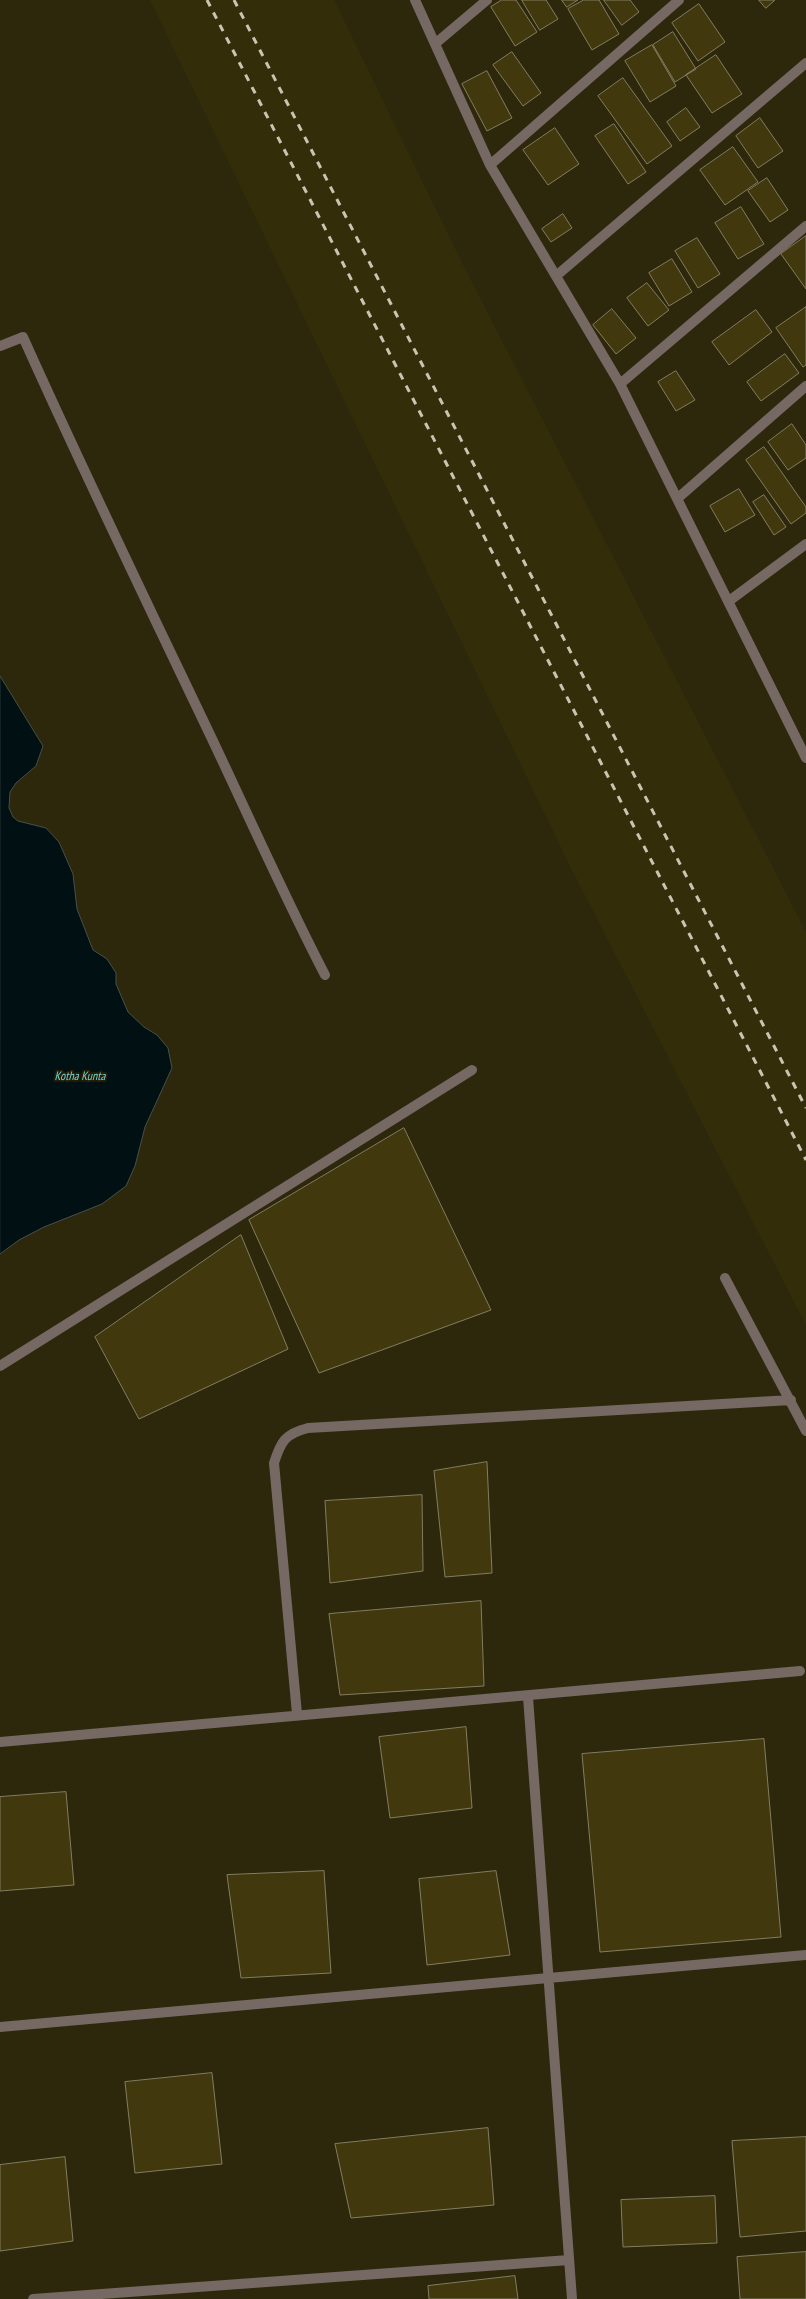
<!DOCTYPE html>
<style>
body{margin:0}
canvas{display:block;background:#2d270c}
</style>
<canvas width="806" height="2299"></canvas>
<script>
const c = document.querySelector('canvas').getContext('2d');
c.lineJoin = 'round';
function fillPath(path, color) { c.fillStyle = color; c.fill(path, 'evenodd'); }
function stroke(path, color, width, dash) { c.strokeStyle = color; c.lineWidth = width; c.lineCap = dash ? 'butt' : 'round'; c.setLineDash(dash || []); c.stroke(path); }
function drawText(font, color, halo, rows, align = 'center') {
  c.font = font + ' "PT Sans Narrow",sans-serif'; c.lineWidth = 4; c.setLineDash([]); c.textBaseline = 'middle'; c.strokeStyle = halo; c.fillStyle = color; for (const [text, x, y, turn = 0] of rows) {
    c.save(); c.translate(x, y); c.rotate((+turn || 0) * Math.PI / 180); c.textAlign = isNaN(turn) ? turn : align; if (halo) c.strokeText(text, 0, 0); c.fillText(text, 0, 0); c.restore();
  }
}
fillPath(new Path2D(`
 M 150,0 L 334,0 L 461,261 L 806,932 L 806,1325 L 571,868 Z`), '#342d09');
const water = new Path2D(`
 M 0,676 L 43,746 L 36,766 L 16,783 L 10,792 L 9,808 L 13,817 L 18,821 L 46,828 L 59,842 L 73,874 L 77,909 L 93,950 L 107,959 L 116,973 L 116,984 L 128,1012 L 144,1027 L 157,1035 L 168,1048 L 172,1068 L 145,1127 L 135,1166 L 126,1186 L 102,1204 L 44,1227 L 19,1240 L 0,1254 Z`);
fillPath(water, '#011012');
stroke(water, '#46504c', 1);
const building = new Path2D(`
 M 502,0 L 516,0 L 537,32 L 515,46 L 491,7 Z
 M 522,0 L 546,0 L 558,19 L 540,30 Z
 M 562,0 L 578,0 L 567,7 Z
 M 584,0 L 599,0 L 619,34 L 592,50 L 568,9 Z
 M 604,0 L 630,0 L 639,12 L 622,25 Z
 M 759,0 L 775,0 L 766,8 Z
 M 699,4 L 725,42 L 698,61 L 672,23 Z
 M 673,32 L 696,69 L 675,82 L 653,45 Z
 M 652,45 L 676,86 L 650,102 L 625,61 Z
 M 512,52 L 541,93 L 523,106 L 493,65 Z
 M 716,55 L 742,94 L 712,113 L 686,75 Z
 M 487,71 L 512,118 L 487,131 L 462,84 Z
 M 623,78 L 672,146 L 647,164 L 598,96 Z
 M 686,108 L 700,127 L 680,141 L 667,122 Z
 M 760,118 L 783,151 L 758,168 L 736,136 Z
 M 614,124 L 646,172 L 628,184 L 595,136 Z
 M 555,128 L 579,164 L 548,185 L 523,150 Z
 M 733,147 L 758,182 L 725,205 L 700,170 Z
 M 767,178 L 788,210 L 770,222 L 748,191 Z
 M 741,207 L 764,244 L 738,259 L 715,223 Z
 M 563,214 L 572,228 L 551,242 L 542,229 Z
 M 806,236 L 806,289 L 781,254 Z
 M 697,238 L 720,274 L 698,288 L 675,251 Z
 M 672,259 L 692,292 L 669,306 L 649,273 Z
 M 647,283 L 669,310 L 648,326 L 627,298 Z
 M 806,307 L 806,365 L 803,367 L 776,328 Z
 M 612,309 L 636,338 L 616,354 L 593,325 Z
 M 756,310 L 772,332 L 729,365 L 712,342 Z
 M 785,354 L 799,373 L 761,401 L 747,382 Z
 M 676,371 L 695,400 L 676,411 L 658,382 Z
 M 792,424 L 806,445 L 806,458 L 788,470 L 768,442 Z
 M 764,447 L 806,507 L 806,513 L 791,524 L 746,460 Z
 M 739,489 L 755,515 L 725,532 L 710,506 Z
 M 764,495 L 786,527 L 774,535 L 753,502 Z
 M 404,1128 L 491,1310 L 319,1373 L 249,1220 Z
 M 241,1235 L 288,1349 L 139,1419 L 95,1337 Z
 M 487,1462 L 492,1573 L 445,1577 L 434,1471 Z
 M 422,1495 L 423,1571 L 330,1583 L 325,1501 Z
 M 481,1601 L 484,1686 L 340,1695 L 329,1614 Z
 M 466,1727 L 472,1808 L 390,1818 L 379,1737 Z
 M 764,1739 L 781,1937 L 600,1952 L 582,1754 Z
 M 66,1792 L 74,1885 L 0,1891 L 0,1797 Z
 M 324,1871 L 331,1973 L 241,1978 L 227,1875 Z
 M 496,1871 L 510,1955 L 427,1965 L 419,1879 Z
 M 212,2073 L 222,2164 L 135,2173 L 125,2082 Z
 M 488,2128 L 494,2205 L 351,2218 L 335,2144 Z
 M 806,2137 L 806,2231 L 740,2237 L 732,2141 Z
 M 65,2157 L 73,2241 L 0,2251 L 0,2165 Z
 M 715,2196 L 717,2243 L 623,2247 L 621,2200 Z
 M 806,2252 L 806,2299 L 740,2299 L 737,2257 Z
 M 515,2276 L 518,2299 L 429,2299 L 428,2286 Z`);
fillPath(building, '#42380d');
stroke(building, '#837d60', 1);
stroke(new Path2D(`
 M 0,346 L 23,337 C 84,473 149,607 213,741 C 250,819 285,898 325,975`), '#766863', 10);
stroke(new Path2D(`
 M 415,0 L 490,165 L 620,384 L 806,758
 M 436,43 L 487,0
 M 490,165 L 679,0
 M 556,276 L 806,63
 M 620,384 L 806,226
 M 678,498 L 806,386
 M 729,601 L 806,544
 M 725,1278 L 806,1431
 M 0,1366 L 472,1070
 M 528,1697 L 572,2299
 M 297,1714 L 274,1463 C 281,1441 285,1434 308,1428 L 791,1400
 M 0,1742 C 267,1716 534,1696 800,1671
 M 0,2027 L 806,1955
 M 33,2299 L 569,2260`), '#766863', 10);
stroke(new Path2D(`
 M 207,0 L 806,1160
 M 234,0 L 806,1108`), '#c9c5b3', 3, [7, 7]);
drawText('italic 12px', '#73d1dc', '#231d03', [
 ["Kotha Kunta",80,1077]
]);
</script>
